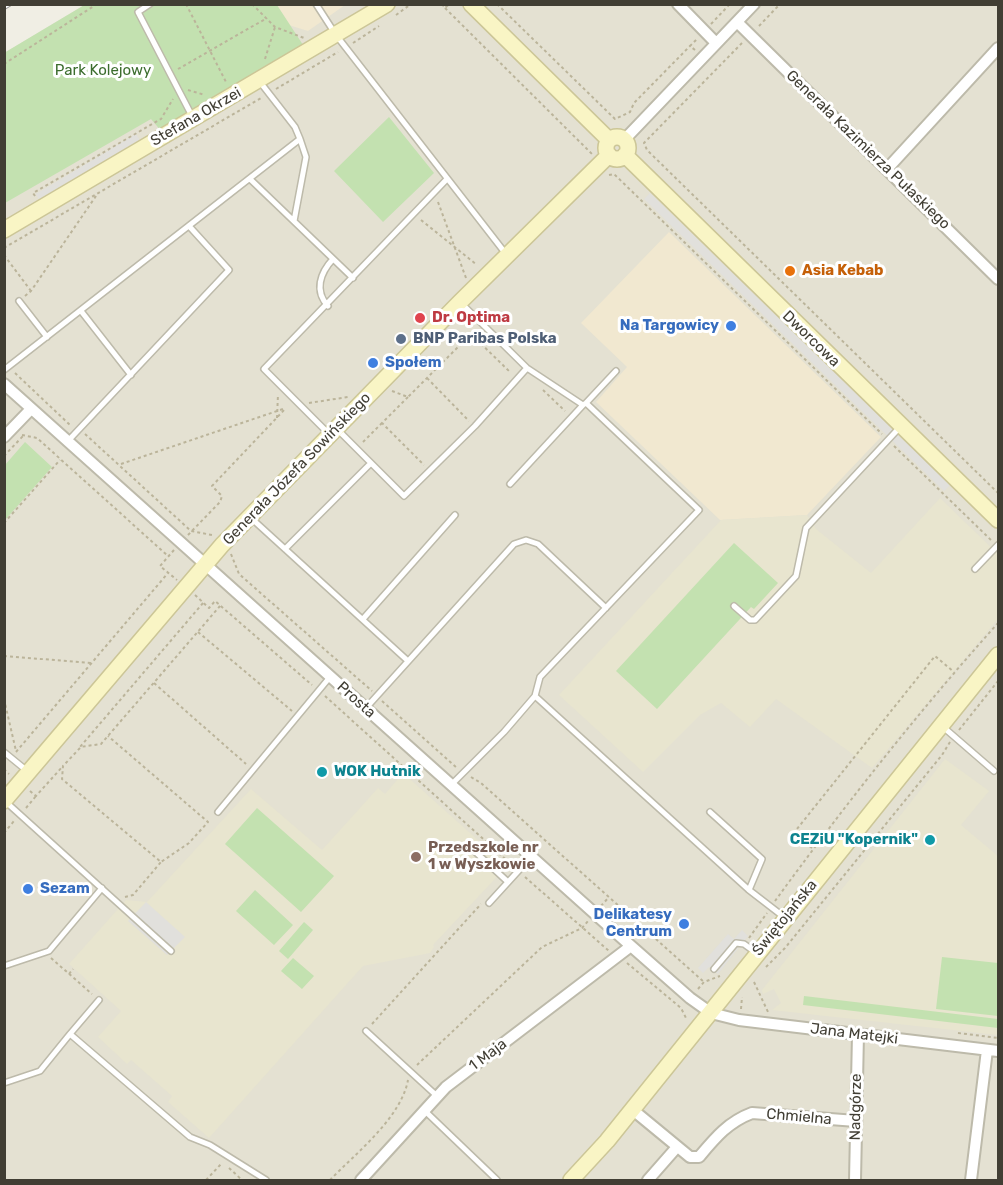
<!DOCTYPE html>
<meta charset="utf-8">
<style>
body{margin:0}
#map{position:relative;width:1003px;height:1185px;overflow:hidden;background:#f0eee4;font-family:Rubik,sans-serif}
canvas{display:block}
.frame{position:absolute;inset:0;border:6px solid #413e34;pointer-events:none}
</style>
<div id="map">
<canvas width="1003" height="1185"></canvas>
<div class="frame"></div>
</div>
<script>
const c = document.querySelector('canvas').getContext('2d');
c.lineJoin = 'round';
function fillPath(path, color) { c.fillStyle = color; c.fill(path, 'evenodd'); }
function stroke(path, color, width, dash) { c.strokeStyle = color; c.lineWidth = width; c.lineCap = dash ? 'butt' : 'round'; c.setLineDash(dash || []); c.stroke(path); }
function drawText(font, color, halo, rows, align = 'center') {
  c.font = font + ' Rubik,sans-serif'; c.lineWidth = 6; c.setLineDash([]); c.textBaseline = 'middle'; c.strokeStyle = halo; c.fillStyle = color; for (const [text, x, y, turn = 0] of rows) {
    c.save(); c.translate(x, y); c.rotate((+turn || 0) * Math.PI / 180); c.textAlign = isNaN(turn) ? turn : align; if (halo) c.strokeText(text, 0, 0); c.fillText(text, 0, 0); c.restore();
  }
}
fillPath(new Path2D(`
 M 86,4 L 998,5 L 998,1180 L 5,1180 L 4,53 Z`), '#e4e1d2');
fillPath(new Path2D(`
 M 264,5 L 345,5 L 308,31 L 279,22 Z
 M 669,232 L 881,437 L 807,515 L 720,520 L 596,402 L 627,367 L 581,323 Z`), '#f1e8d0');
fillPath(new Path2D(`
 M 940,498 L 998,554 L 998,619 L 872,768 L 776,699 L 750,727 L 721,703 L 700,715 L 643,772 L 559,695 L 721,520 L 807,515 L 816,529 L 871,573 Z
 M 945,759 L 989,791 L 961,825 L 998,856 L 998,1035 L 772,1010 L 781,1003 L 774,989 L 763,994 L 762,990 Z
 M 403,773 L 507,866 L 433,945 L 434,947 L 430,953 L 363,966 L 209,1138 L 168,1102 L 172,1096 L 131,1060 L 127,1064 L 98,1037 L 121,1011 L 69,964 L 126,900 L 147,902 L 251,789 L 322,850 L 378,788 L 385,794 Z`), '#e8e5cf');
fillPath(new Path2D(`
 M 86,4 L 277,5 L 305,48 L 162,132 L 151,119 L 5,203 L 4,53 Z
 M 389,117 L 434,173 L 383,222 L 334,171 Z
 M 25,442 L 52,467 L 5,520 L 5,465 Z
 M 734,543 L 778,583 L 754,609 L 751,607 L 657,709 L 616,671 Z
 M 257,808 L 334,876 L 301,912 L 225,844 Z
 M 255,890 L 293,925 L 274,945 L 236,911 Z
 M 304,922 L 313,930 L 288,959 L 279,951 Z
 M 942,957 L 998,963 L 998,1016 L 936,1009 Z
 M 293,958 L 314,976 L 302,989 L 281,971 Z
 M 804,996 L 998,1019 L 998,1028 L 803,1005 Z`), '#c3e1b0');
fillPath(new Path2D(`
 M 136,134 L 141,142 L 40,202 L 36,194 Z
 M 650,193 L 950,485 L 944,491 L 644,199 Z
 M 146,902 L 185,937 L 167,955 L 128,921 Z
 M 742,930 L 748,936 L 718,974 L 709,967 L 703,973 L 698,968 L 728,934 L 734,939 Z`), '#e1e0dc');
const lane = new Path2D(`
 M 150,4 L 138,12 L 192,116
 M 316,4 L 336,35 L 506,254
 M 250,179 L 353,278
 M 294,221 L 306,157 L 300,139
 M 19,301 L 47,337
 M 328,306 C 314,291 320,273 333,259
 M 81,311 L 131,375
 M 4,370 L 300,139 L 295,127 L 260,82
 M 586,403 L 616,371
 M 337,429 L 404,496 L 475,426 L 527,368
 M 329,434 L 264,369 L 447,179
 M 67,442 L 229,270 L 189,226
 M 510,484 L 583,405
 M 251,518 L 408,661
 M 285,549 L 371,463
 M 975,569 L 998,545
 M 734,606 L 750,620 L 755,620 L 796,576 L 806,528 L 901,426
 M 363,619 L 455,515
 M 535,696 L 749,890 L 784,917
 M 365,709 L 514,544 L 526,540 L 538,544 L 606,608
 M 942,726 L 994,771
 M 4,752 L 26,770
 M 451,785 L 504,732 L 535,696 L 540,677 L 699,510 L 586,403 L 583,405 L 527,368 L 461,303
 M 6,802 L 171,951
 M 218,812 L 330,677
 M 710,812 L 762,859 L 749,890
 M 469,846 L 508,882
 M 489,903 L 531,857
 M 4,966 L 49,951 L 102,888
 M 714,969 L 736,943 L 744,944 L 755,952
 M 366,1031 L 437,1096
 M 70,1034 L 99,1000
 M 4,1083 L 40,1071 L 70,1034 L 190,1137 L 210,1145 L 266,1180
 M 425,1111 L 497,1180`);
const street = new Path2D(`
 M 678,4 L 716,43
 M 737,22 L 998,279
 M 625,139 L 754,4
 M 887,169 L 998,48
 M 4,384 L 631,946 L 690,998 L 711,1013 L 739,1020 L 998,1051
 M 4,437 L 31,409
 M 633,1110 L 690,1157 L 699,1157 C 715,1138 728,1122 752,1113 L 856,1121
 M 361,1180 L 446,1087 L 631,946
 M 648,1180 L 677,1147
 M 855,1180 L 858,1034
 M 971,1180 L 987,1050`);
const secondary = new Path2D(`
 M 471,4 L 609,140
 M606 148a11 11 0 1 1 22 0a11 11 0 1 1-22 0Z
 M 625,155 L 998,520
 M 4,230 L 387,4
 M 4,801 L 222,545 L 460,302 L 609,155
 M 571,1180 L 607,1141 L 998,655`);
stroke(lane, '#bdbaaa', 8);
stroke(street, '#bdbaaa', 14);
stroke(secondary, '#ccc697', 18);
stroke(new Path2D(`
 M 186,4 L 226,82
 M 252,4 L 275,27 L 304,38
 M 442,4 L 445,8 L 449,4
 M 497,4 L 615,119 L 630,112 L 634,103 L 690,46
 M 445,8 L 592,154
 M 396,15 L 411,4
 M 711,24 L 730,4
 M 759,26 L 780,4
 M 353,43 L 379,26
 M 742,43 L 644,143 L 647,150 L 998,493
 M 695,50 L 690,46 L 697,39
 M 265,59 L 275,27
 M 4,64 L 97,4
 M 178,69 L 267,18
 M 276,89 L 338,52
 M 188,90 L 205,95
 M 609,175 L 614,174 L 882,434
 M 35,196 L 33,193 L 161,119 L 173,99
 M 438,202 L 466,278
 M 421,220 L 477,265
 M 4,248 L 261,98
 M 4,255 L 31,291
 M 25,296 L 31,291 L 96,196
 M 15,373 L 70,425
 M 427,378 L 469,421
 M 543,390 L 565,411
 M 392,391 L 408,397 L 471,334 L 511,373
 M 408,397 L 382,423 L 424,465
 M 309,403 L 348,397
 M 277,418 L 278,394
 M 85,434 L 191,531 L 212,535
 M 22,435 L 37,438 L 168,556
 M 363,442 L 382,423
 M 894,446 L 991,540
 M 4,456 L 23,436
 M 121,464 L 283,409
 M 4,523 L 60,460
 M 188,535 L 220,502 L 222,496 L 212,486 L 286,408
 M 174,550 L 160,566 L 177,580
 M 231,554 L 239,574 L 372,691
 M 195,595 L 209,608 L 215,601 L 312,685
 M 203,603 L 80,747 L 101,744 L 220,606
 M 198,632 L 292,711
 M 4,656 L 91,663
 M 154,683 L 246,764
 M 325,696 L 512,865
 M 4,699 L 16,751
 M 382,701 L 456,767
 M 959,730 L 998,681
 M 80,748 L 63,766 L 62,779 L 161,862 L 189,843 L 208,822 L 108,736
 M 16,752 L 168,573
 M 4,769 L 9,774
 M 471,777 L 481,783 L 704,982
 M 30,791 L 36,796 L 63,766
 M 26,808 L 36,796
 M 4,833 L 14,821
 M 812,848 L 793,834 L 935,656 L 954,672
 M 525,877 L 609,951
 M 125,897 L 133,895 L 161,862
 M 775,901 C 845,805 919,711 998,623
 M 601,906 L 609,897
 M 749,938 L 767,913
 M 51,958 L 92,994
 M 627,963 L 681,1008 L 687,1020
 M 766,967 L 785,948 L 942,755 L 950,742
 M 69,974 L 73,969
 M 754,982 L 768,1012
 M 698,989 L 704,982 L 720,976
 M 741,1009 L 742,997
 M 372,1024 L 481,904
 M 958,1033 L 998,1038
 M 417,1065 L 542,947 L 582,928 L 588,921
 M 229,1168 L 242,1180
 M 206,1180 L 222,1163
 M 330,1180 C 356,1153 401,1118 408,1080`), '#bbb49a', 2, [3, 3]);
stroke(lane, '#fff', 5);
stroke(street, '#fff', 10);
stroke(secondary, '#f9f5c5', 15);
const rail = new Path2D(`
 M 4,7 L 9,4`);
stroke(rail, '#939393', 6);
stroke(rail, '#fff', 4, [11]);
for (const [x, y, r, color] of [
 [790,271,6,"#e8710a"],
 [420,318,6,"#e0444e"],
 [731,326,6,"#3f7fe0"],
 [401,339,6,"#5c6f8a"],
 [373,363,6,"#3f7fe0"],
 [322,772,6,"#0f9aa8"],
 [930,840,6,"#0f9aa8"],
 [416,857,6,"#8d6e63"],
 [28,889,6,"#3f7fe0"],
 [684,924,6,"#3f7fe0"]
]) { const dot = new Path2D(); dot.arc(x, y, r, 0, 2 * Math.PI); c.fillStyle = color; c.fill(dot); stroke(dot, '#fff', 2); }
drawText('15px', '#3c6d2e', '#fff', [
 ["Park Kolejowy",103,71]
]);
drawText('15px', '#413e34', '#fff', [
 ["Stefana Okrzei",196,117,-30],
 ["Generała Kazimierza Pułaskiego",868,150,44],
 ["Dworcowa",811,339,44],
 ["Generała Józefa Sowińskiego",297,469,-46],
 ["Prosta",356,700,42],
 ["Świętojańska",785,918,-51],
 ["Jana Matejki",854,1034,7],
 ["1 Maja",488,1055,-37],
 ["Nadgórze",856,1107,-89],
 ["Chmielna",799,1117,5]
]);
drawText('bold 15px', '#c56008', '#fff', [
 ["Asia Kebab",802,271]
], 'left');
drawText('bold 15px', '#be3a42', '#fff', [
 ["Dr. Optima",432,318]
], 'left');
drawText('bold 15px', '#366cbe', '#fff', [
 ["Na Targowicy",719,326],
 ["Społem",385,363,"left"],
 ["Sezam",40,889,"left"],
 ["Delikatesy",672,915],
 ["Centrum",672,932]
], 'right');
drawText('bold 15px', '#4e5e75', '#fff', [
 ["BNP Paribas Polska",413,339]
], 'left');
drawText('bold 15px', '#0d838f', '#fff', [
 ["WOK Hutnik",334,772],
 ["CEZiU \"Kopernik\"",918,840,"right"]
], 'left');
drawText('bold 15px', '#785e54', '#fff', [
 ["Przedszkole nr",428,848],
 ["1 w Wyszkowie",428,865]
], 'left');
</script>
